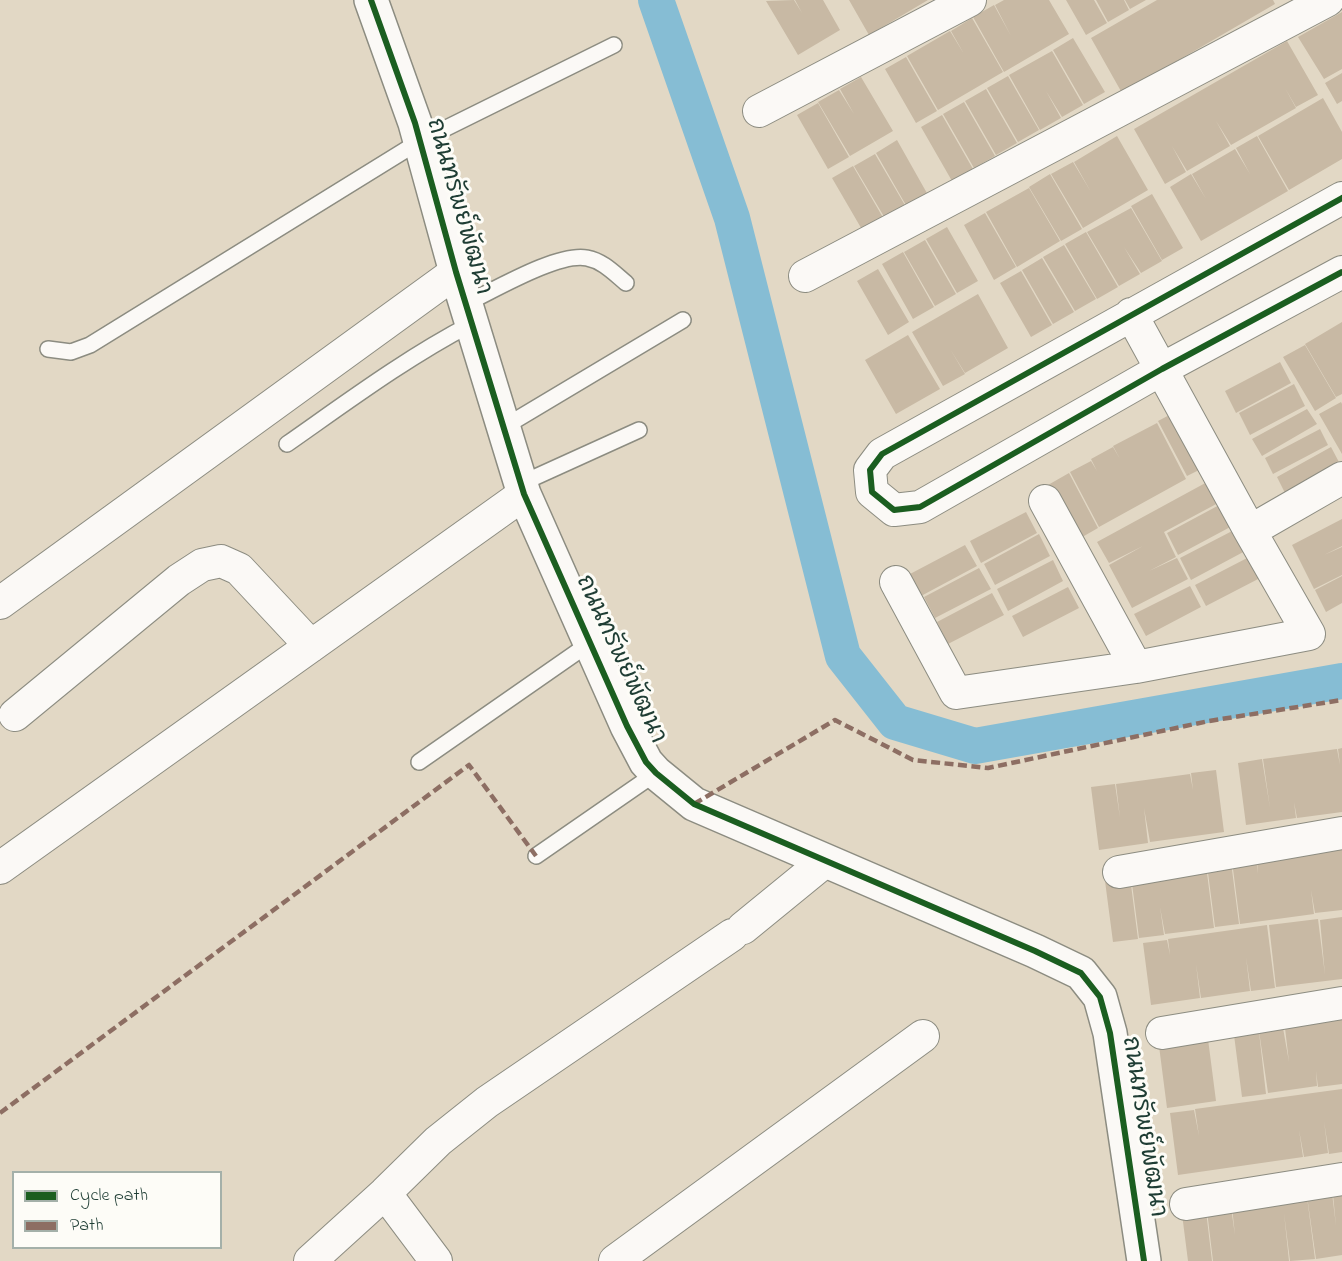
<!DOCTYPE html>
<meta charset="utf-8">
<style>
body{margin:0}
#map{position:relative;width:1342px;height:1261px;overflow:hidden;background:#e2d8c5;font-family:"Indie Flower",sans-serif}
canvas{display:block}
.legend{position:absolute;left:12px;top:1171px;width:210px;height:78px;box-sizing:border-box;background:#fdfcf7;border:2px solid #a4b0a9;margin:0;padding:8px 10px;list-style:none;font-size:18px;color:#1f3d34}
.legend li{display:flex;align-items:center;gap:12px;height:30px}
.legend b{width:30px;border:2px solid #a4b0a9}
</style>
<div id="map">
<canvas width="1342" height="1261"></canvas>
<ul class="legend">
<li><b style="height:8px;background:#1b5e20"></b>Cycle path</li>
<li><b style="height:8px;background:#8d6e63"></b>Path</li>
</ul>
</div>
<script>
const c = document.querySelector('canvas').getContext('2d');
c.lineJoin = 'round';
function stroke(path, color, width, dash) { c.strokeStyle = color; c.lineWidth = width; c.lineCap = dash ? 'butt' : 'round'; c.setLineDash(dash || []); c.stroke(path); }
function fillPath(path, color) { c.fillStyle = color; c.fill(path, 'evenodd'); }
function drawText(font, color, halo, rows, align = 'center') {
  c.font = font + ' "Indie Flower","Playpen Sans Thai",sans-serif'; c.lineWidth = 6; c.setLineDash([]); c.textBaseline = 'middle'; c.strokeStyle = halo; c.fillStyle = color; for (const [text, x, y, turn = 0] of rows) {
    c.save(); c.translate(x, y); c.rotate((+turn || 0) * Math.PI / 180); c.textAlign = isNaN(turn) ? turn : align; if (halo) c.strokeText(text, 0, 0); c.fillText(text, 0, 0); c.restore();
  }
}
stroke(new Path2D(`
 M 656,0 L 732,218 L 843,656 L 895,722 L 975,746 L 1342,681`), '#86bdd4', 36);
fillPath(new Path2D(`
 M 794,0 L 802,13 L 795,0 L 823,0 L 840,30 L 798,55 L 766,1 Z
 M 849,0 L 928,0 L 869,35 Z
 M 1004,0 L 1049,0 L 1069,34 L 1004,72 L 973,17 L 994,5 L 1011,36 L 995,5 Z
 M 1066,0 L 1094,0 L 1107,23 L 1086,35 Z
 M 1096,0 L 1124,0 L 1129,10 L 1108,22 Z
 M 1125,0 L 1146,0 L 1130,9 Z
 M 1157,0 L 1273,0 L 1275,4 L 1122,93 L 1091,38 Z
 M 1342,12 L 1342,69 L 1324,79 L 1298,37 Z
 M 972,18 L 1003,72 L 938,110 L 907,56 L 950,31 L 964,54 L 951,31 Z
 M 1073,38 L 1105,92 L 1084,104 L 1053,50 Z
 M 1287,41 L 1318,95 L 1296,107 L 1285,88 L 1296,108 L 1231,145 L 1216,121 L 1230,146 L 1187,171 L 1172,146 L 1186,172 L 1165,184 L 1134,129 Z
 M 1052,51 L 1083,105 L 1062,117 L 1046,91 L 1061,118 L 1040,130 L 1009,75 Z
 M 906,57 L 937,111 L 916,123 L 885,69 Z
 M 1342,73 L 1342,101 L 1337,104 L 1325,83 Z
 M 1008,76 L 1039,130 L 1018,142 L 987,88 Z
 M 861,77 L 893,131 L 850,156 L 818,102 L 839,90 L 854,114 L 840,89 Z
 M 986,89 L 1017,143 L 996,155 L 965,101 Z
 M 1323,98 L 1342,132 L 1342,159 L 1289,190 L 1258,136 Z
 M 964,102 L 995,156 L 974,168 L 943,114 Z
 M 818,103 L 849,157 L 828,169 L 797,115 Z
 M 942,115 L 973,169 L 952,181 L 921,127 Z
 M 1117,136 L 1148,190 L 1083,228 L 1051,174 L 1073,162 L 1091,192 L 1074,162 Z
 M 1257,136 L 1288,191 L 1201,241 L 1170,187 L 1191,174 L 1206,199 L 1192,174 L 1235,149 L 1250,174 L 1236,148 Z
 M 897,140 L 928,195 L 907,207 L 876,153 Z
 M 875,154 L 906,207 L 886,220 L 854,166 Z
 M 853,166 L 885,221 L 864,233 L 832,178 Z
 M 1050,174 L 1082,229 L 1061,241 L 1029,187 Z
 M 1029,188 L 1060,241 L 1017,267 L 986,212 Z
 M 1152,194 L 1183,248 L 1162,260 L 1131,206 Z
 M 1131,208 L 1162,261 L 1141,273 L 1124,247 L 1140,274 L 1119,286 L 1087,232 Z
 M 985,213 L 1016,267 L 994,280 L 964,225 Z
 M 947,227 L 978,281 L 957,293 L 926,239 Z
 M 1086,232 L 1118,287 L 1097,299 L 1065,244 Z
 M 925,240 L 956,294 L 935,306 L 904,252 Z
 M 1064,245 L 1096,299 L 1075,311 L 1043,257 Z
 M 903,252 L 934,307 L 913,319 L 882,264 Z
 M 1042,258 L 1074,312 L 1053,324 L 1022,270 Z
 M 878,269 L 909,322 L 888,335 L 857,281 Z
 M 1021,271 L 1052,325 L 1031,337 L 1000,283 Z
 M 978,294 L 1008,348 L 965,373 L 950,349 L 965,374 L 943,386 L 912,332 Z
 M 1342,322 L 1342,394 L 1336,397 L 1305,344 Z
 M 908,335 L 940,389 L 896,414 L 865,360 Z
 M 1305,345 L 1336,398 L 1315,411 L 1283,357 Z
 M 1280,362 L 1291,383 L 1236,413 L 1225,391 Z
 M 1294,384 L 1305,406 L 1250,435 L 1239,413 Z
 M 1341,402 L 1342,404 L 1342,454 L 1319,414 Z
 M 1307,409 L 1317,424 L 1262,456 L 1252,439 Z
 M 1179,410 L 1209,465 L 1187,476 L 1158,421 Z
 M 1157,423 L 1186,479 L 1099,527 L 1070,472 L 1091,461 L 1097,471 L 1091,459 L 1113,447 L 1120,459 L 1113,446 Z
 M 1320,429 L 1328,445 L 1273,474 L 1265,458 Z
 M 1331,447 L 1340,464 L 1285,493 L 1277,477 Z
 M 1069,473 L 1098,528 L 1077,540 L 1048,485 Z
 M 1209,481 L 1220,502 L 1164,532 L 1176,557 L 1149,571 L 1177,558 L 1188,579 L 1132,608 L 1109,565 L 1143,546 L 1109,563 L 1097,542 Z
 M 1223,503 L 1234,525 L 1178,555 L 1167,533 Z
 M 1026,512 L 1037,533 L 981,563 L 970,541 Z
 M 1342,519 L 1342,546 L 1324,555 L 1342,547 L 1342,575 L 1314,589 L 1292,545 Z
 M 1236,529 L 1247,550 L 1191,580 L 1180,558 Z
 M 1039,534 L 1050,556 L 995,585 L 984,564 Z
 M 965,545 L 977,566 L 921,596 L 910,574 Z
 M 1251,556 L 1262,577 L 1206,606 L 1195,585 Z
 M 1053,560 L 1063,581 L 1008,611 L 997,589 Z
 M 979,568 L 991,589 L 935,618 L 924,597 Z
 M 1342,576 L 1342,603 L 1326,612 L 1315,590 Z
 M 1190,586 L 1201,607 L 1146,636 L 1134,614 Z
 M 1068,587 L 1079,608 L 1023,637 L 1012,616 Z
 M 992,593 L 1004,615 L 948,644 L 937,622 Z
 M 1342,748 L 1342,812 L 1297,818 L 1294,802 L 1296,818 L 1246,825 L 1238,763 L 1262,759 L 1270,808 L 1263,759 L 1337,749 L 1340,765 L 1338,749 Z
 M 1216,770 L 1224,832 L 1150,842 L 1144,808 L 1148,843 L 1099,850 L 1091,787 L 1115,784 L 1120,818 L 1116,784 L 1190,774 L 1193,790 L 1191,773 Z
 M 1342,850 L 1342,910 L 1315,913 L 1311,890 L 1314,914 L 1240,924 L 1232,861 L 1256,858 L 1258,874 L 1257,858 L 1307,851 Z
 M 1231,862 L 1239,924 L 1215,927 L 1207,865 Z
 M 1206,865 L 1214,928 L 1165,934 L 1160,907 L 1164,935 L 1139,938 L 1131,876 Z
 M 1130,877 L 1138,939 L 1113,942 L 1105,881 Z
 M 1342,917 L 1342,979 L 1276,987 L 1269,925 L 1318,919 L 1325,975 L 1320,920 Z
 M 1267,925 L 1275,988 L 1251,991 L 1246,957 L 1250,991 L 1201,998 L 1196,964 L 1200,998 L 1151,1005 L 1143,943 L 1167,940 L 1170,955 L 1168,939 Z
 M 1342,1019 L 1342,1084 L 1318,1087 L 1316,1071 L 1317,1086 L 1268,1093 L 1259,1031 L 1283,1028 L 1289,1062 L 1285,1028 Z
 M 1259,1032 L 1266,1094 L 1242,1097 L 1234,1035 Z
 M 1208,1039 L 1216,1101 L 1167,1108 L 1159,1046 Z
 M 1342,1089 L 1342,1152 L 1329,1154 L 1324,1121 L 1328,1153 L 1304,1157 L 1299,1130 L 1303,1157 L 1178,1175 L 1170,1113 L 1194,1110 L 1199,1136 L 1195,1109 Z
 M 1332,1193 L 1336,1226 L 1333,1194 L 1342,1193 L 1342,1255 L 1316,1259 L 1307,1196 Z
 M 1307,1197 L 1315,1259 L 1290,1261 L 1284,1213 L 1289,1261 L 1213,1261 L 1207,1211 L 1231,1208 L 1235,1235 L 1232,1207 Z
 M 1206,1211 L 1212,1261 L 1188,1261 L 1182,1214 Z`), '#c8b9a4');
const lane = new Path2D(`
 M 465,304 C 493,291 558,252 587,258 C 603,261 614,273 626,283
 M 48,349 L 71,352 L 90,345 L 420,141 L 614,45
 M 504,427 L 683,320
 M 287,444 C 347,402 406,358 471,324
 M 520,484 L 639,430
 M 419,762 L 590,643
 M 536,856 L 656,773`);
const street = new Path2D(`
 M 759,111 L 970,0
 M 1342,198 L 882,454 L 870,470 L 872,492 L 894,510 L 920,507 L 1162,369 L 1342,272
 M 805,276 L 1328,0
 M 1045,501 L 1136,667
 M 1250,531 L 1342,478
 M 896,582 L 956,693 L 1136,667 L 1309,634 L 1250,531 L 1131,314
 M 0,603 L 456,272
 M 15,715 L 179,580 L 202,565 L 221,561 L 239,569 L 311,646
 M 0,868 L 524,494
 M 1119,872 L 1342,833
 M 743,928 L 825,861
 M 1162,1033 L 1342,1003
 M 385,1193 L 436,1261
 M 1186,1204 L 1342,1179
 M 310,1261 L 385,1193 L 438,1141 L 487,1102 L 732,935
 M 615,1261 L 923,1036`);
const secondary = new Path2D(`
 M 371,0 L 415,123 L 456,272 L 524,494 L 627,726 L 646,762 L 656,773 L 694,804 L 1035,951 L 1081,973 L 1100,997 L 1110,1033 L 1144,1261`);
stroke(lane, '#8c8c81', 18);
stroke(street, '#8c8c81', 34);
stroke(secondary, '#8c8c81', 36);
stroke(lane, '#fbf9f6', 15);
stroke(street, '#fbf9f6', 32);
stroke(secondary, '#fbf9f6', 33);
stroke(new Path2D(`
 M 694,804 L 835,720 L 913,760 L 988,768 L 1209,721 L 1342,700
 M 0,1113 L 469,765 L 536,856`), '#8d6e63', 4.5, [9, 4.5]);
stroke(new Path2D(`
 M 371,0 L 415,123 L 456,272 L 524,494 L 627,726 L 646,762 L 656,773 L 694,804 L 1035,951 L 1081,973 L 1100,997 L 1110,1033 L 1144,1261
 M 1342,198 L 882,454 L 870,470 L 872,492 L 894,510 L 920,507 L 1162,369 L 1342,272`), '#1b5e20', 6);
drawText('24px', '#1f3d34', '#fdfcf7', [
 ["ถนนทรัพย์พัฒนา",457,207,74],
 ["ถนนทรัพย์พัฒนา",619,660,65],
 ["ถนนทรัพย์พัฒนา",1142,1127,81]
]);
</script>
